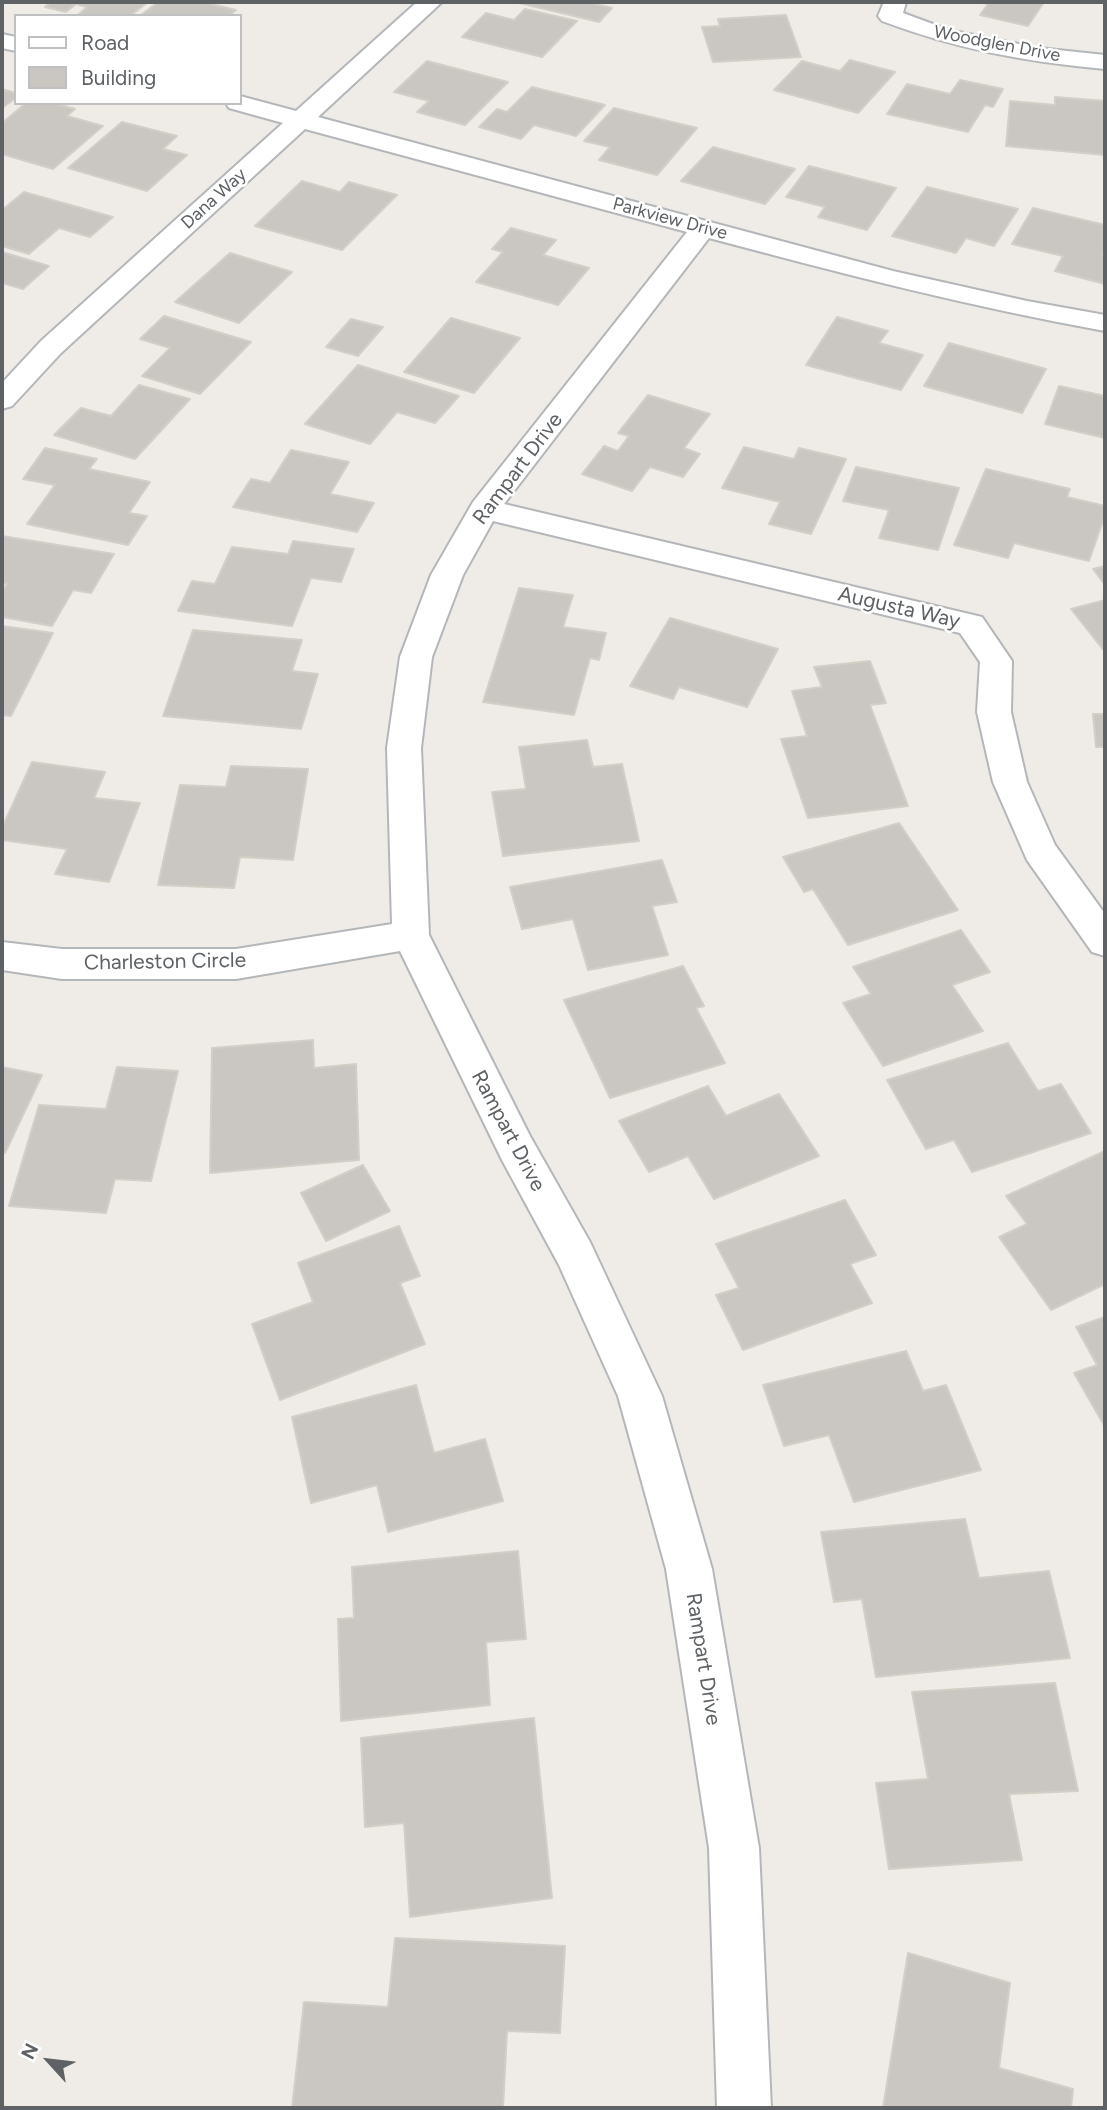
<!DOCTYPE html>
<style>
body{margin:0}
#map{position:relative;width:1107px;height:2110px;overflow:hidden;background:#efece7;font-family:Figtree,sans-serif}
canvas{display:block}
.frame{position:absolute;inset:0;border:4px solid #5e6265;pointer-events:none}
.legend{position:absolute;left:14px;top:14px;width:228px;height:91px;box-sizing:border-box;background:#fff;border:2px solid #bfc0c1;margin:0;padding:9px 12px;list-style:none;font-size:21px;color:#5e6265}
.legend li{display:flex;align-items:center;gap:14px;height:35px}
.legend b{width:35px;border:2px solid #bfc0c1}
.north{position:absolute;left:14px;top:2026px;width:70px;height:70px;-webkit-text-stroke:5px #fff;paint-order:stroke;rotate:297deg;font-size:19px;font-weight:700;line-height:28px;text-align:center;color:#5e6265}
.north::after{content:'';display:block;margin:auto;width:24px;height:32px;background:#5e6265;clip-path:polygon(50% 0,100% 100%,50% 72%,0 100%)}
</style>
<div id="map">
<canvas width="1107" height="2110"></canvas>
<div class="frame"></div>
<ul class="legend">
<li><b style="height:9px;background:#fff"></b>Road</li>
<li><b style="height:19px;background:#cac7c3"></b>Building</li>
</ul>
<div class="north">N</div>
</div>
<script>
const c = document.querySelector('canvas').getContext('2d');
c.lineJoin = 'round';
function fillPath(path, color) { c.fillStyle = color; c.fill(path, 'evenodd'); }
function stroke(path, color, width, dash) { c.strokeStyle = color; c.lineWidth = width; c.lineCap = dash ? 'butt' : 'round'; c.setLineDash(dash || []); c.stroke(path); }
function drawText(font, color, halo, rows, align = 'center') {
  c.font = font + ' Figtree,sans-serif'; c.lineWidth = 5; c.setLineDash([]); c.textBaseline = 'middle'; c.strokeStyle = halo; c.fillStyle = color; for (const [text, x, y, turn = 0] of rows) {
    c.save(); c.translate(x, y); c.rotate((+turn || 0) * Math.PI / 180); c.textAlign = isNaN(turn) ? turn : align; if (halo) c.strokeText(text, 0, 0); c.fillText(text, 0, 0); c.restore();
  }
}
const building = new Path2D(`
 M 51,2 L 148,2 L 130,16 L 77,16 L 87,7 L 76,4 L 66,12 L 45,7 Z
 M 158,2 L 202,2 L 236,10 L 229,16 L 140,16 Z
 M 515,2 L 586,2 L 612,8 L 599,22 Z
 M 979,2 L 1044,2 L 1028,26 L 980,15 L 988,4 Z
 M 525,9 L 577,21 L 542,57 L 462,37 L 486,13 L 514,20 Z
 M 786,15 L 801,57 L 713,62 L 702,27 L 720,26 L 718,19 Z
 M 850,60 L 895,72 L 858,113 L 774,90 L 802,61 L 840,71 Z
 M 427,61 L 508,82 L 465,125 L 417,112 L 429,101 L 394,92 Z
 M 960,80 L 1003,89 L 993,107 L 985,105 L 968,132 L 887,114 L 907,84 L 950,94 Z
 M 532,87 L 605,105 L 576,136 L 534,125 L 521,139 L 479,127 L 497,109 L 507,112 Z
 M 2,89 L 16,93 L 16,98 L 2,108 Z
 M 1055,97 L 1105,101 L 1105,155 L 1006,146 L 1010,101 L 1055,105 Z
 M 26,103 L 54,103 L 75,109 L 67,116 L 103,126 L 53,169 L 2,154 L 2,123 Z
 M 614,108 L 697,128 L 657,175 L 599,160 L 610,147 L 584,141 Z
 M 122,122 L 177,136 L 163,149 L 187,155 L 147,191 L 68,168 Z
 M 713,147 L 795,169 L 765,204 L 681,181 Z
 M 809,166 L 896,188 L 867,230 L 818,217 L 825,207 L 786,197 Z
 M 302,181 L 340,192 L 349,182 L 397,195 L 342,250 L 255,226 Z
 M 927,187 L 1018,209 L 994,246 L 966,238 L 956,253 L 892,236 Z
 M 24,192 L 113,217 L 90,237 L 59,228 L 29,254 L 2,246 L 2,210 Z
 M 1033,208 L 1105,225 L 1105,250 L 1102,255 L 1105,256 L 1105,284 L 1055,271 L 1063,256 L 1012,244 Z
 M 511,228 L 556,240 L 543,255 L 589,268 L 558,305 L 476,282 L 503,252 L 492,249 Z
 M 2,252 L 49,266 L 23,289 L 2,283 Z
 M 230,253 L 292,272 L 239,323 L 175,302 Z
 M 164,316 L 251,342 L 200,394 L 142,376 L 170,348 L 140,339 Z
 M 837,317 L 888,331 L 879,343 L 923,355 L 901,390 L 806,365 Z
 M 451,318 L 520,338 L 474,393 L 404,372 Z
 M 351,319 L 383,327 L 358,356 L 326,347 Z
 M 949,343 L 1046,369 L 1022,413 L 924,386 Z
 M 358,365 L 459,396 L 435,423 L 397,412 L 370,444 L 305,424 Z
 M 139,385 L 190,399 L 135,459 L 54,435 L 81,408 L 111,416 Z
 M 1059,386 L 1105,396 L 1105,438 L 1045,424 Z
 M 648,395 L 710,414 L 684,448 L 700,454 L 683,477 L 650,467 L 632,491 L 582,474 L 604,446 L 618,451 L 629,436 L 618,433 Z
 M 744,447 L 794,459 L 799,448 L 846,459 L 811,534 L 769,524 L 780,502 L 722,488 Z
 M 45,448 L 97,459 L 89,469 L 150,482 L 129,513 L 147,516 L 128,545 L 27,524 L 55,485 L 23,479 Z
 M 291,450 L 349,462 L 330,494 L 374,503 L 357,532 L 233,507 L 251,479 L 270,483 Z
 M 856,467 L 959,488 L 938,550 L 879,538 L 889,510 L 843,501 Z
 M 986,469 L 1070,489 L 1067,497 L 1105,506 L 1105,515 L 1089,561 L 1014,543 L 1008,558 L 954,545 Z
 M 2,536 L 114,554 L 91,593 L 73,590 L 52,626 L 2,617 L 2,592 L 7,584 L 2,583 Z
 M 293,541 L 354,549 L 341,582 L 311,578 L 292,626 L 178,611 L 192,581 L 215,584 L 232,547 L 288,554 Z
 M 1105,566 L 1105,585 L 1093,569 Z
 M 519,588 L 573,595 L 563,627 L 606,633 L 599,660 L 590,658 L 574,715 L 483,702 Z
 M 1105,600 L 1105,652 L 1071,609 Z
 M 670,618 L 778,649 L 747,707 L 679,687 L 673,699 L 630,686 Z
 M 2,626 L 53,633 L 11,716 L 2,715 Z
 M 193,630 L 302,640 L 292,671 L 318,674 L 301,729 L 163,716 Z
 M 870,661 L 886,703 L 870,705 L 908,806 L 808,818 L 781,739 L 807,736 L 792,691 L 822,687 L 814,667 Z
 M 1093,714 L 1105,714 L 1105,747 L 1096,747 Z
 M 587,740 L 593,767 L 622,764 L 639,841 L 503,856 L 492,792 L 526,789 L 519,747 Z
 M 32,762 L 105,772 L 94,798 L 140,803 L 109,882 L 55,874 L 67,849 L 2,840 L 2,828 Z
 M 231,766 L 308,769 L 293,860 L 240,857 L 234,888 L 158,885 L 180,785 L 226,787 Z
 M 899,823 L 958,910 L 848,945 L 813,889 L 804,892 L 783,857 Z
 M 662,860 L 677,902 L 652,906 L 668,955 L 588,970 L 573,919 L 522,929 L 510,887 Z
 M 961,930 L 990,972 L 952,985 L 983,1031 L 883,1066 L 843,1003 L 871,994 L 853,967 Z
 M 683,966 L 704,1006 L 696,1008 L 725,1063 L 610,1098 L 564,1000 Z
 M 313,1040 L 314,1068 L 356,1064 L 359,1160 L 210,1173 L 212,1048 Z
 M 1008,1043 L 1038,1091 L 1061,1084 L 1091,1133 L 972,1172 L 954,1140 L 926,1149 L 887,1080 Z
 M 2,1067 L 42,1075 L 5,1153 L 2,1152 Z
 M 117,1067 L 178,1071 L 151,1181 L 115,1179 L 106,1213 L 9,1206 L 39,1105 L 106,1109 Z
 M 708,1086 L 726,1116 L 779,1094 L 819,1156 L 714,1199 L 688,1156 L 649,1172 L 619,1121 Z
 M 1105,1151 L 1105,1284 L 1051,1310 L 999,1237 L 1027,1224 L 1006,1196 Z
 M 363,1165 L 390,1211 L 326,1241 L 301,1193 Z
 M 845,1200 L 876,1255 L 850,1264 L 872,1303 L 743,1350 L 716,1295 L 739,1288 L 716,1244 Z
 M 399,1226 L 420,1276 L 400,1283 L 425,1344 L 280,1400 L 252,1324 L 313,1302 L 298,1263 Z
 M 1105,1317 L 1105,1427 L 1074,1373 L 1097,1365 L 1076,1327 Z
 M 906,1351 L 923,1391 L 946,1385 L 981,1470 L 854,1502 L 829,1435 L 784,1446 L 763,1385 Z
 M 416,1385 L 434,1453 L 485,1439 L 503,1501 L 388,1532 L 377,1485 L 311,1503 L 292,1417 Z
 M 965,1519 L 979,1578 L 1049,1571 L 1070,1658 L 876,1677 L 862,1599 L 834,1602 L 821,1532 Z
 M 518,1551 L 526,1639 L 486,1642 L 490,1705 L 341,1721 L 338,1619 L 354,1618 L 352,1567 Z
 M 1055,1683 L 1078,1791 L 1009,1794 L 1022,1860 L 889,1869 L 876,1783 L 928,1779 L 912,1692 Z
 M 534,1718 L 552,1898 L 410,1917 L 404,1823 L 365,1827 L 361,1738 Z
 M 395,1938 L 565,1946 L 560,2033 L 507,2031 L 503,2108 L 292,2108 L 304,2002 L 388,2007 Z
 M 908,1953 L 1010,1983 L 999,2068 L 1073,2089 L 1071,2108 L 883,2108 Z`);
fillPath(building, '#cac7c3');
stroke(building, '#d3cec6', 2);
const minor = new Path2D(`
 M 417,2 L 442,2 L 318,117 L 893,271 L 1027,301 L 1105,315 L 1105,331 C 971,307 840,273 709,238 L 504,504 L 982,617 L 1012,661 L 1011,712 L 1027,782 L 1055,845 L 1105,914 L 1105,956 L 1092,952 L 1027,860 L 993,782 L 977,712 L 980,662 L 960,633 L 493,521 L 463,575 L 432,657 L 421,748 L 429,935 L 530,1136 L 590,1242 L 662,1396 L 712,1569 L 759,1848 L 771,2108 L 717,2108 L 709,1848 L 666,1569 L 618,1396 L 559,1265 L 502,1160 L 400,951 L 236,979 L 62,979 L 2,970 L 2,942 L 62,949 L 236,949 L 392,924 L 387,748 L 400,657 L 431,575 L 473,502 L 687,232 L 305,129 L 61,353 L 12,406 L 2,409 L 2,383 L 41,341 L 283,123 L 229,108 L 226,103 L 240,103 L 240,96 L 296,111 Z
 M 884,2 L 906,2 L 903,13 L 949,30 L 1039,48 L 1105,55 L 1105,69 C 1026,62 956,49 882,21 L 878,16 Z
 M 2,34 L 16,37 L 16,51 L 2,48 Z`);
stroke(minor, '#b4b7ba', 4);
fillPath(minor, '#fff');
drawText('18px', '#5e6265', '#fff', [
 ["Woodglen Drive",997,44,11],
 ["Dana Way",214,199,-42],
 ["Parkview Drive",670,219,15]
]);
drawText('21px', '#5e6265', '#fff', [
 ["Rampart Drive",518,469,-53],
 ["Augusta Way",899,608,13],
 ["Charleston Circle",165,962,-1],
 ["Rampart Drive",508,1131,62],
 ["Rampart Drive",703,1659,81]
]);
</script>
